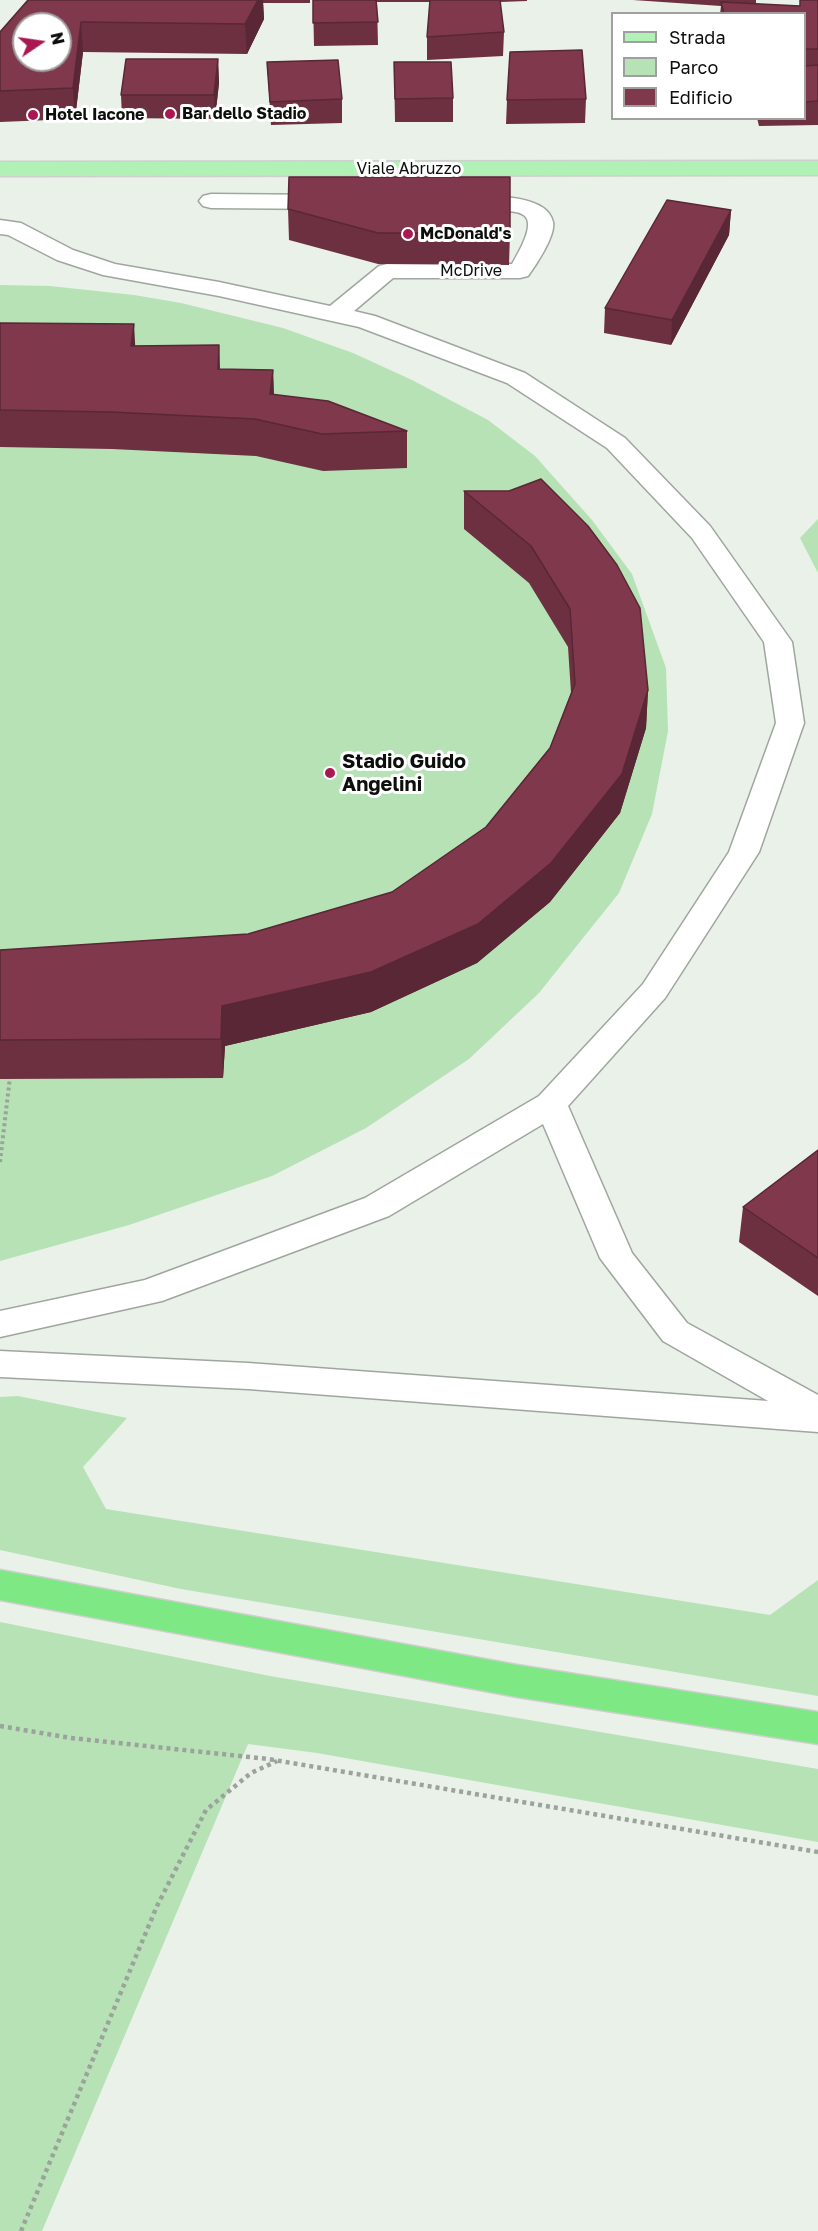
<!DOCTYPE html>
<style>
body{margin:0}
#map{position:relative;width:818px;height:2231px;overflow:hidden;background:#e9f1e9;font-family:"Golos Text",sans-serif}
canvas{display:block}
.legend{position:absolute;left:611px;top:12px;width:195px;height:108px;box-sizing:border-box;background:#fff;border:2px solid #9e9f9e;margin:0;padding:8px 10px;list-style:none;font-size:18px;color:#0c0f0c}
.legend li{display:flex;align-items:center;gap:12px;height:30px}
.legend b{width:30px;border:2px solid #9e9f9e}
.north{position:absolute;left:12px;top:12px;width:60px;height:60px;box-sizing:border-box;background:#fff;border:2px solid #9e9f9e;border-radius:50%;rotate:77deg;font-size:16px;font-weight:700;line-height:24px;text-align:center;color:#0c0f0c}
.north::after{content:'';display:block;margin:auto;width:21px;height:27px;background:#a91853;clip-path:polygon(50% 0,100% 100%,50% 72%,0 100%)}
</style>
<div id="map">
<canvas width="818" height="2231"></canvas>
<ul class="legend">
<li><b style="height:8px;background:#b2f1b5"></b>Strada</li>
<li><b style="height:16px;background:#b6e2b6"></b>Parco</li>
<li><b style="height:16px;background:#7f384c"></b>Edificio</li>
</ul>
<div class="north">N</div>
</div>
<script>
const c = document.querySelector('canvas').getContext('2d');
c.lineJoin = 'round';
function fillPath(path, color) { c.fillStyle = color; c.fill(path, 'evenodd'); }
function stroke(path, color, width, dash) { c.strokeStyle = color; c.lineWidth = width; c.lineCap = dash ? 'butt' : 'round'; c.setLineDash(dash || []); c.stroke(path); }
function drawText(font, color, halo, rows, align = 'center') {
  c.font = font + ' "Golos Text",sans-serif'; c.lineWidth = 6; c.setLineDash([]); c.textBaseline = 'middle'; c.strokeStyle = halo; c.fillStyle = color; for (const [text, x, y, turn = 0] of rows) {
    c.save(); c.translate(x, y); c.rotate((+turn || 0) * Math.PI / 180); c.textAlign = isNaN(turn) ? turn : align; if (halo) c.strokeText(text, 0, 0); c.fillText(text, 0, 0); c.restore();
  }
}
fillPath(new Path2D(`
 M 0,285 L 50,286 L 134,295 L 181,303 L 283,328 L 353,353 L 412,380 L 488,420 L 535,456 L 592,520 L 632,574 L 666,668 L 668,731 L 652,814 L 619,893 L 539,993 L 469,1059 L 366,1128 L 272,1176 L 129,1225 L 0,1261 Z
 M 818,519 L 818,573 L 800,538 Z
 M 18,1396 L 127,1418 L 83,1467 L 106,1509 L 770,1615 L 818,1580 L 818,1696 L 181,1589 L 0,1550 L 0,1397 Z
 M 0,1622 L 270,1676 L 818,1769 L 818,1842 L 317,1753 L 248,1744 L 42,2231 L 0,2231 Z`), '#b6e2b6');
const minor = new Path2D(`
 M 211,194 L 333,195 L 341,197 L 345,202 L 341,207 L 333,209 L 211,208 L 203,206 L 199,201 L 203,196 Z
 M 465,196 C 487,196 547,193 553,222 C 556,235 536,265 528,276 L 520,278 L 393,278 L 354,311 L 375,316 L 525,373 L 625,438 L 710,526 L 792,642 L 804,723 L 759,852 L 665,998 L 568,1106 L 632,1253 L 687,1323 L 818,1395 L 818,1432 L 248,1389 L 0,1377 L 0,1351 L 248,1363 L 768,1401 L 663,1341 L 600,1258 L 543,1124 L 389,1216 L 162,1301 L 0,1337 L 0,1311 L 145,1280 L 365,1198 L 539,1096 L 643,984 L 729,852 L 776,723 L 764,642 L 692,538 L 607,448 L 507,383 L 359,327 L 219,296 L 103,275 L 57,260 L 8,235 L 0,234 L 0,220 L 21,223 L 73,250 L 115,264 L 219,282 L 330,306 L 379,266 L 387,264 L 512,264 C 556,190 501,219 457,208 L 453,203 L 457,198 Z`);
const major = new Path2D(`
 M 818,161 L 818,175 L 0,176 L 0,162 Z`);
const highway = new Path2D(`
 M 0,1570 L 517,1665 L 818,1712 L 818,1744 L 517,1697 L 0,1600 Z`);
stroke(minor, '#9fa69f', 3);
stroke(major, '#cecfce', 3);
stroke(highway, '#cecfce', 3);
stroke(new Path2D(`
 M 0,1162 L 10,1077`), '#9ca39c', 4, [3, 3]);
stroke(new Path2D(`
 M 0,1726 L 71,1738 L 268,1759 L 818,1852
 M 21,2231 L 157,1906 L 206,1810 L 251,1773 L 277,1761`), '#9ca39c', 4.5, [4, 4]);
fillPath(minor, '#fff');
fillPath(major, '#b2f1b5');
fillPath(highway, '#7ee884');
fillPath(new Path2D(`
 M 28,0 L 310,0 L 310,3 L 263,3 L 264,19 L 247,54 L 83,52 L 75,119 L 0,122 L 0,32 Z
 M 313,0 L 527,0 L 527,1 L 500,2 L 504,32 L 503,56 L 427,60 L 427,37 L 430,2 L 377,2 L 378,45 L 314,46 Z
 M 633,0 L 756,0 L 756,4 L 800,6 L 818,0 L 818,125 L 759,126 L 757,118 L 804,118 L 804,14 L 720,14 L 721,6 Z
 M 218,59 L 219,83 L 215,119 L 122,118 L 121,95 Z
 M 267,62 L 342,99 L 342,123 L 271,125 Z
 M 394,62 L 453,98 L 453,122 L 395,122 Z
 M 586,99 L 585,123 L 506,124 L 507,100 Z
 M 288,209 L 510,233 L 509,265 L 378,264 L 289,240 Z
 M 731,210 L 729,235 L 671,345 L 604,333 L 605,308 Z
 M 0,323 L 136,346 L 219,345 L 220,369 L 273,370 L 274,395 L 407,431 L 407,468 L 323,471 L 256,456 L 112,449 L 0,447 Z
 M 464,491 L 509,491 L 648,690 L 646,728 L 620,813 L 550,902 L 477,963 L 371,1012 L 225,1046 L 223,1078 L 0,1079 L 0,950 L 248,934 L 392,892 L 486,827 L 550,748 L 571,693 L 568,647 L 529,583 L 464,529 Z
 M 818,1150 L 818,1296 L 739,1242 L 743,1207 Z`), '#6d3041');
fillPath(new Path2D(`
 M 258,0 L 263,0 L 264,19 L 247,54 L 245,24 Z
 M 81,22 L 83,52 L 75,119 L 73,88 Z
 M 218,59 L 219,83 L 215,119 L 214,95 Z
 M 731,210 L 729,235 L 671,345 L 672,320 Z
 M 134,324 L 136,360 L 131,346 Z
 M 219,345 L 220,382 L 218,369 Z
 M 273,370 L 274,406 L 270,394 Z
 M 648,690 L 646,728 L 620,813 L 550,902 L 477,963 L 371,1012 L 225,1046 L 223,1078 L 221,1039 L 222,1006 L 371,972 Z`), '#592735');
const building = new Path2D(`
 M 28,0 L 258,0 L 245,24 L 81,22 L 73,88 L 0,91 L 0,32 ZM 24,24 L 60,24 L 60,60 L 24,60 Z
 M 313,0 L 376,0 L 378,22 L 313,23 Z
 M 430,0 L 500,0 L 504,32 L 427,37 Z
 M 800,0 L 818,0 L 818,49 L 804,49 L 804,14 L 724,14 L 721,2 L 800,6 Z
 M 582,50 L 586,99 L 507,100 L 510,52 Z
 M 126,59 L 218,59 L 214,95 L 121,95 Z
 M 338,60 L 342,99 L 270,102 L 267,62 Z
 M 394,62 L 451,62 L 453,98 L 395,99 Z
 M 818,65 L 818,101 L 804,102 L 804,66 Z
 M 289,177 L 510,177 L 510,233 L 378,233 L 288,209 Z
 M 667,200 L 731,210 L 672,320 L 605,308 Z
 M 0,323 L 134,324 L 131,346 L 219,345 L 218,369 L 273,370 L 270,394 L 328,401 L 407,431 L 322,434 L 255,419 L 110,412 L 0,410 Z
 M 541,479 L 588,526 L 617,565 L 640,608 L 648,690 L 622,774 L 551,863 L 478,924 L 371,972 L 222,1006 L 221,1039 L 0,1040 L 0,950 L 248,934 L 392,892 L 486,827 L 550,748 L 575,684 L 570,609 L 531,546 L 464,491 L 509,491 Z
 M 818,1150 L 818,1258 L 743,1207 Z`);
fillPath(building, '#7f384c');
stroke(building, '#592735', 1.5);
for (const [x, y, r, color] of [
 [170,114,6,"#a91853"],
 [33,115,6,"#a91853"],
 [408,234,6,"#a91853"],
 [330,773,6,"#a91853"]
]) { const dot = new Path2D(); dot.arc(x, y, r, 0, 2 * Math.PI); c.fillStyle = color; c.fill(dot); stroke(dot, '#fff', 2); }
drawText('bold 16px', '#0c0f0c', '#fff', [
 ["Bar dello Stadio",182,114],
 ["Hotel Iacone",45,115],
 ["McDonald's",420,234]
], 'left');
drawText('16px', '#0c0f0c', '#fff', [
 ["Viale Abruzzo",409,169],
 ["McDrive",471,271]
]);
drawText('bold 20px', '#0c0f0c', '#fff', [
 ["Stadio Guido",342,762],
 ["Angelini",342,785]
], 'left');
</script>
